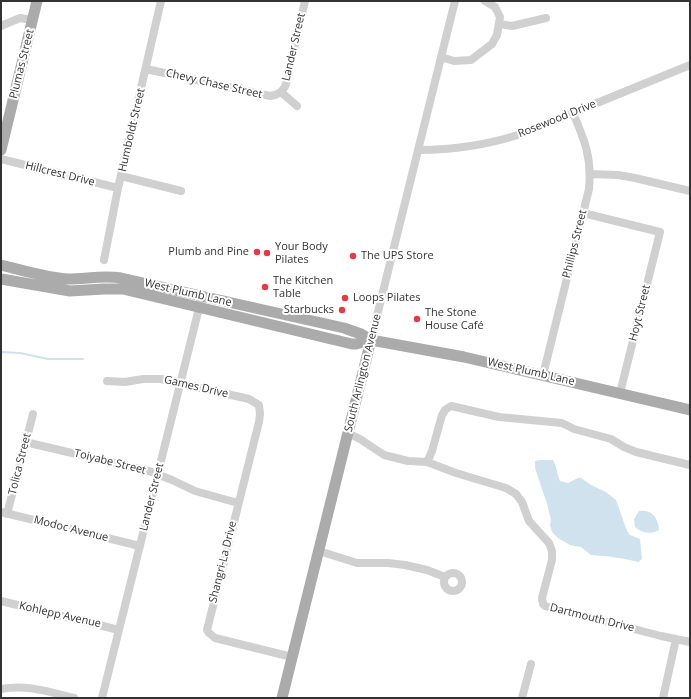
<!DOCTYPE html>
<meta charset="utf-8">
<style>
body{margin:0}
#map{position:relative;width:691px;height:699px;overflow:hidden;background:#fff;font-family:"Open Sans",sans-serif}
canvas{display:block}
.frame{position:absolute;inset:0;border:2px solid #333;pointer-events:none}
</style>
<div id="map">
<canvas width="691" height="699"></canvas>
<div class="frame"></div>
</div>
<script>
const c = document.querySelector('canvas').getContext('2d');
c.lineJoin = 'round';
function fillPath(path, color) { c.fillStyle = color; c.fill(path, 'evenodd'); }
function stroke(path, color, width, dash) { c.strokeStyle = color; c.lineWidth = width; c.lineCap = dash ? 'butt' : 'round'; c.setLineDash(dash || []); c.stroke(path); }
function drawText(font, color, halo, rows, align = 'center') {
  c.font = font + ' "Open Sans",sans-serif'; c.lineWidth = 4; c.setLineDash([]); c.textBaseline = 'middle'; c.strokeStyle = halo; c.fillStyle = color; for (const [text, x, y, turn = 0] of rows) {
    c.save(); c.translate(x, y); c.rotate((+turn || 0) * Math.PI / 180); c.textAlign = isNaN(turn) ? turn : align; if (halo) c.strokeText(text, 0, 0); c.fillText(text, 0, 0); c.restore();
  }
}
fillPath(new Path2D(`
 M 540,460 L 553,460 C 557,466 557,475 560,481 L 568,483 L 578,478 L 581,478 L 591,485 L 606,492 L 616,500 L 627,531 L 630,535 L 640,539 L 642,559 L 638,562 C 622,558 608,556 591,555 L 581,547 L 570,545 L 558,538 L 552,532 L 550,525 L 551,521 L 547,503 L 544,495 L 535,468 L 535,461 Z
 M 639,511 C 653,509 658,519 659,530 C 650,535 642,533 635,527 L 634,519 Z`), '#cfe2ee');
stroke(new Path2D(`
 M 1,352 L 20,353 L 48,359 L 83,359`), '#cfe2ee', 2);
stroke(new Path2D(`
 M 500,24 L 512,26 L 546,18
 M 1,26 L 20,18 L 32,20
 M 441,57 L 454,61 L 471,60 L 492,44 L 497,35 L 500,17 L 495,7 L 485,1
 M 146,69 L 270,96 C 278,95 283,92 286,84 L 305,1
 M 281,92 L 297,106
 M 418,150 C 454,150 487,145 521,134 L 690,65
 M 1,159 L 118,188
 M 590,174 L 618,175 L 635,178 L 690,191
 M 121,176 L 181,191
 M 583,213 L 660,232 L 620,393
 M 104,260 L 118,188 L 161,1
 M 371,340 L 455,1
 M 543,375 L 589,189 C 592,158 585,141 573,113
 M 107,381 L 125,382 L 143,379 L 161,379 L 249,399 L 259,405 L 260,414 L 259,422 L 207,630 L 209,633 L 215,638 L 292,657
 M 348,433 L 360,439 L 384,455 L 408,461 L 427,462 L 456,473 L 506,488 L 516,494 L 522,502 L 529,521 L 549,543 L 552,551 L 552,560 L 542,598 L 543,604 L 545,606 L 661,636 L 690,642
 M 25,442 L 149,471 L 172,480 L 195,491 L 238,503
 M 427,462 L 432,451 L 442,415 L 445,410 L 451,406 L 499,417 L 562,423 L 574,429 L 611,439 L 624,447 L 636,452 L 690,465
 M 1,512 L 140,546
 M 7,514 L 33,414
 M 319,551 L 357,563 L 388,563 L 405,565 L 427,570 L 445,577
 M444 582a9 9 0 1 1 18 0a9 9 0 1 1-18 0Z
 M 1,601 L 119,630
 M 1,689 C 26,684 50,692 74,698
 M 102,698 L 202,296
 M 522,698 L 531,664
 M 663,698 L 676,639`), '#d0d0d0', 8);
stroke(new Path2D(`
 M 1,150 L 37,1
 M 1,265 C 22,270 47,278 68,279 C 86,279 103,275 121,278 L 344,328 L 361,334 L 371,340 L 464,357 L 690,410
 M 1,279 L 70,291 L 104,289 L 123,289 L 352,344 L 356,344 L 371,340
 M 282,698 L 371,340`), '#ababab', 11);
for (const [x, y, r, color] of [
 [257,252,4,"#e63946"],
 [267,253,4,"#e63946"],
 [353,256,4,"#e63946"],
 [265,287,4,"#e63946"],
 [345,298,4,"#e63946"],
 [342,310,4,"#e63946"],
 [417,319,4,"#e63946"]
]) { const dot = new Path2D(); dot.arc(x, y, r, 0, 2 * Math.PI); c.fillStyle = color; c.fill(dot); stroke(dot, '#fff', 1.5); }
drawText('11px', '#333', '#fff', [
 ["Lander Street",294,47,-77],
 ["Plumas Street",22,64,-76],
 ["Chevy Chase Street",214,84,13],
 ["Rosewood Drive",557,119,-22],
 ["Humboldt Street",132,130,-77],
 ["Hillcrest Drive",60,174,14],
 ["Phillips Street",575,244,-76],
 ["West Plumb Lane",188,293,13],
 ["Hoyt Street",640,313,-76],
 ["West Plumb Lane",531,372,13],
 ["South Arlington Avenue",363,373,-76],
 ["Games Drive",196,387,13],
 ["Toiyabe Street",110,462,14],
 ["Tolica Street",20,464,-76],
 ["Lander Street",152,497,-76],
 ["Modoc Avenue",71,529,14],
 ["Shangri-La Drive",223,562,-76],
 ["Kohlepp Avenue",60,615,13],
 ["Dartmouth Drive",592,618,14]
]);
drawText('11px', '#333', '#fff', [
 ["Your Body",275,247],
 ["Pilates",275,260],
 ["Plumb and Pine",249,252,"right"],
 ["The UPS Store",361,256],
 ["The Kitchen",273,281],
 ["Table",273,294],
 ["Loops Pilates",353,298],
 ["Starbucks",334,310,"right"],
 ["The Stone",425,313],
 ["House Café",425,326]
], 'left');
</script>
